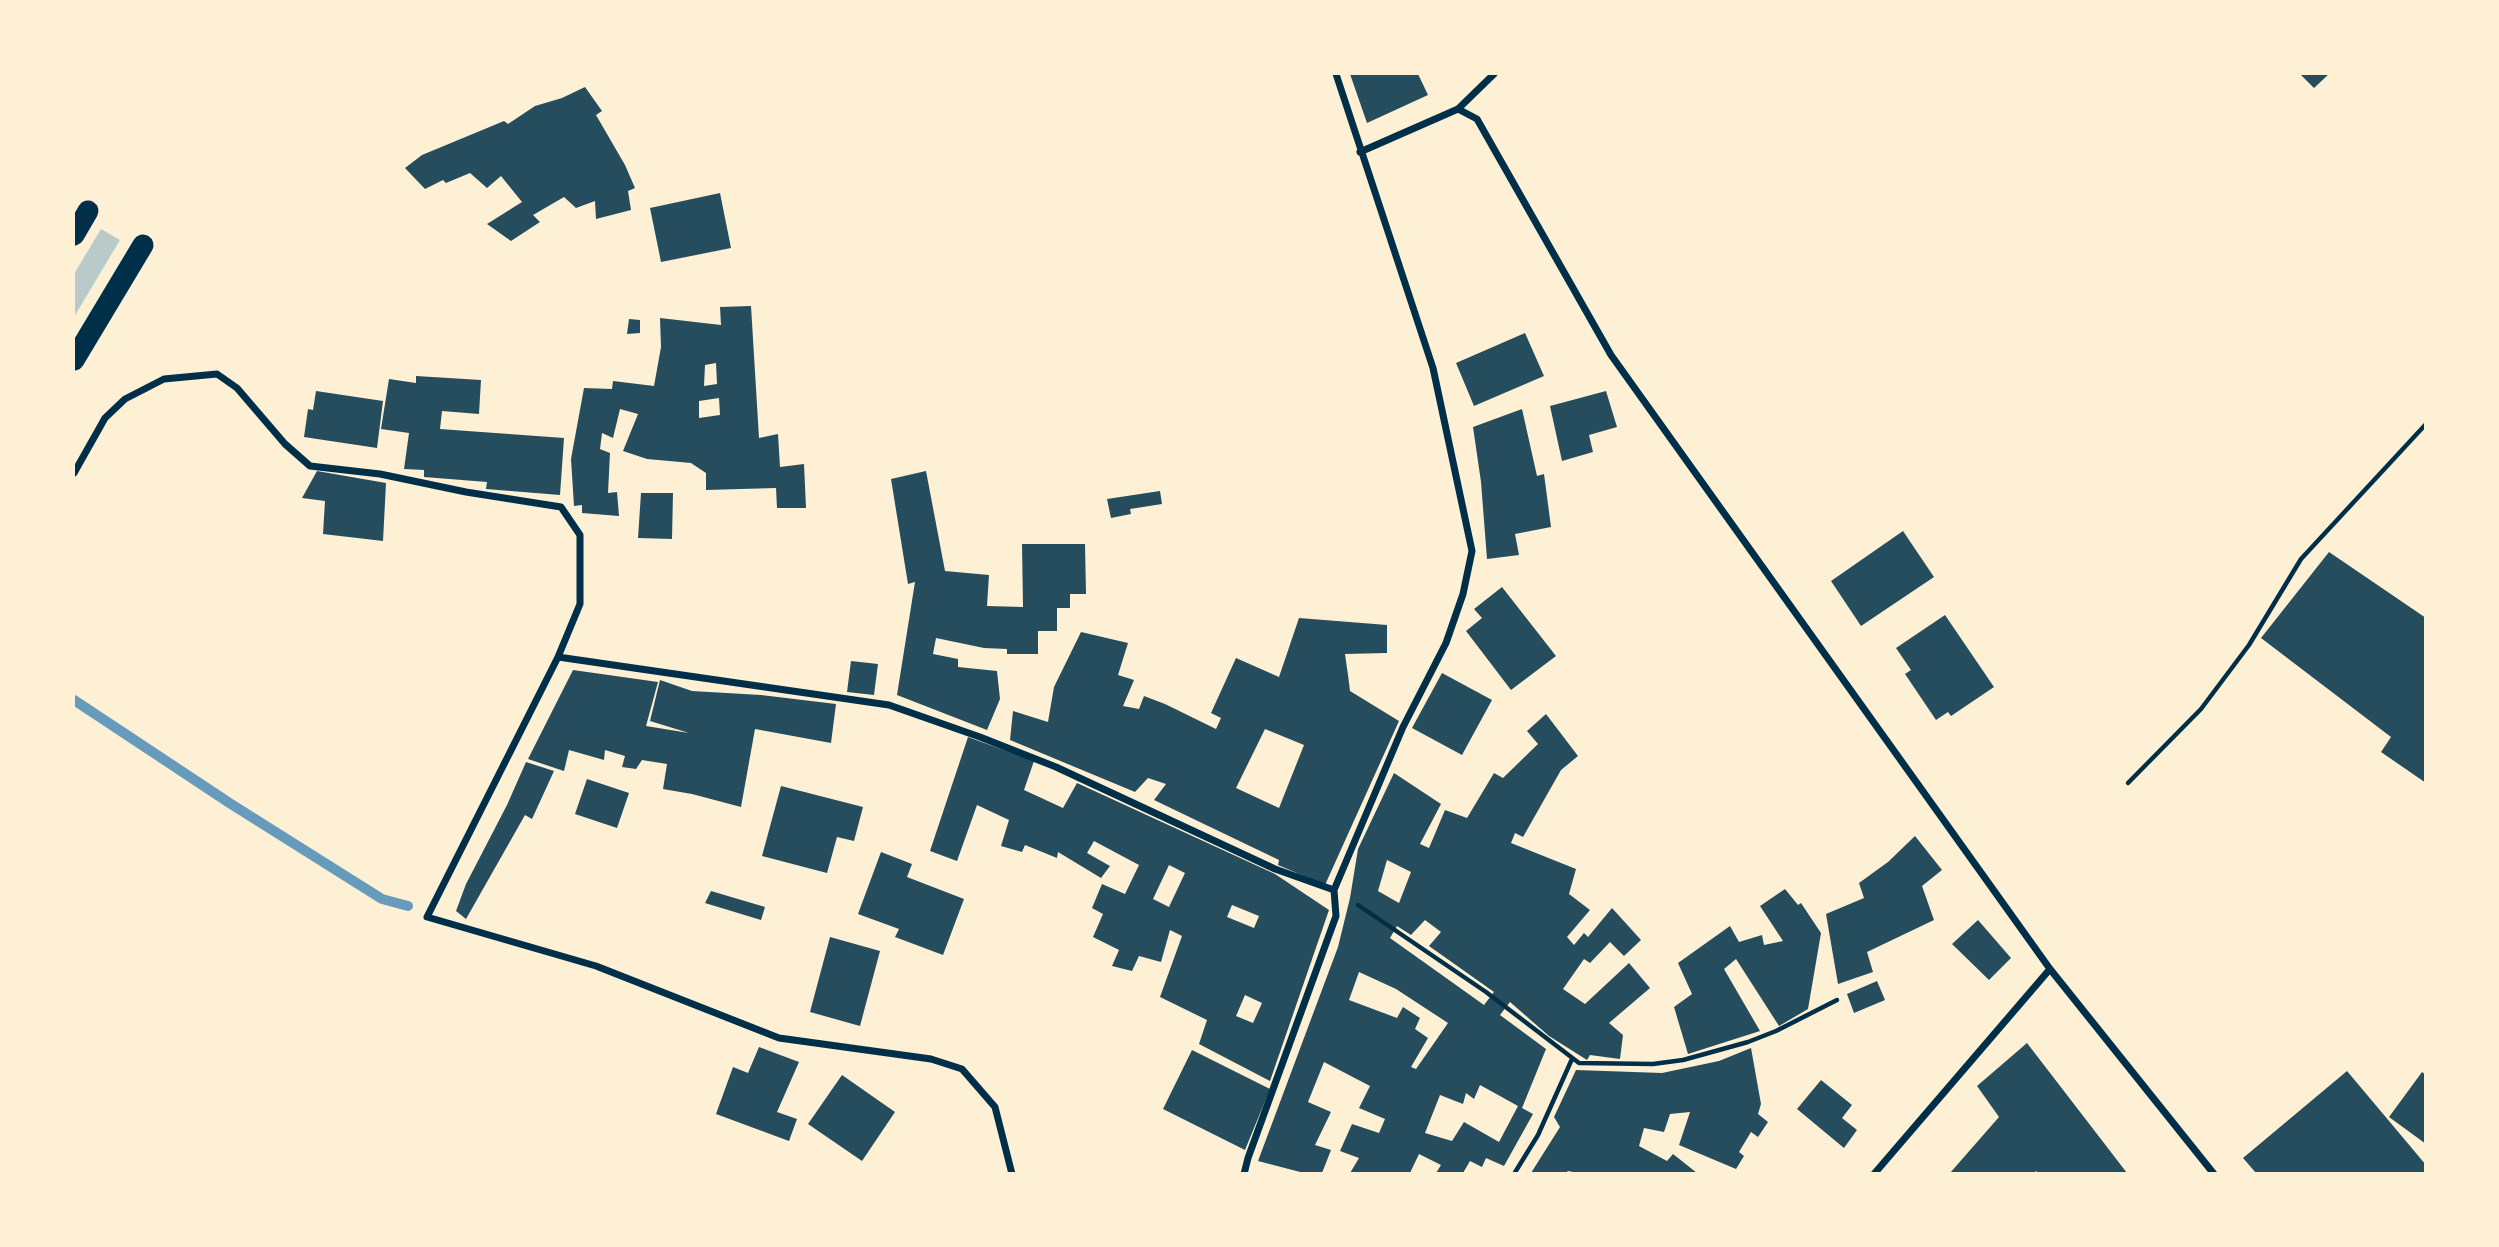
<!DOCTYPE html>
<style>
body{margin:0}
#map{position:relative;width:2499px;height:1247px;overflow:hidden;background:#fdf0d5;font-family:"Exo 2",sans-serif}
canvas{display:block}
.frame{position:absolute;inset:0;border:75px solid #fdf0d5;pointer-events:none}
</style>
<div id="map">
<canvas width="2499" height="1247"></canvas>
<div class="frame"></div>
</div>
<script>
const c = document.querySelector('canvas').getContext('2d');
c.lineJoin = 'round';
function fillPath(path, color) { c.fillStyle = color; c.fill(path, 'evenodd'); }
function stroke(path, color, width, dash) { c.strokeStyle = color; c.lineWidth = width; c.lineCap = dash ? 'butt' : 'round'; c.setLineDash(dash || []); c.stroke(path); }
fillPath(new Path2D(`
 M 101,229 L 120,240 L 74,317 L 74,274 Z`), '#b9caca');
stroke(new Path2D(`
 M 74,700 L 231,804 L 382,899 L 408,906`), '#669bbc', 10);
fillPath(new Path2D(`
 M 1350,74 L 1418,74 L 1428,95 L 1367,123 Z
 M 2300,74 L 2329,74 L 2314,88 Z
 M 585,87 L 602,111 L 596,115 L 625,165 L 635,188 L 628,191 L 631,210 L 596,219 L 595,201 L 576,208 L 564,197 L 533,215 L 540,222 L 511,241 L 487,224 L 522,202 L 501,176 L 487,188 L 470,173 L 446,183 L 443,180 L 425,189 L 405,168 L 422,155 L 504,121 L 508,124 L 535,106 L 562,98 Z
 M 720,193 L 731,248 L 661,262 L 650,208 Z
 M 751,306 L 759,438 L 778,434 L 780,467 L 804,464 L 806,508 L 777,508 L 776,488 L 706,490 L 706,473 L 691,463 L 647,459 L 623,451 L 638,414 L 620,409 L 613,438 L 602,433 L 600,449 L 610,453 L 608,493 L 617,492 L 619,516 L 582,513 L 582,505 L 574,506 L 571,459 L 584,388 L 612,389 L 613,381 L 654,386 L 661,347 L 660,318 L 721,325 L 720,307 ZM 716,363 L 717,384 L 704,386 L 705,365 ZM 719,398 L 720,415 L 699,418 L 699,401 Z
 M 629,319 L 640,320 L 640,333 L 627,334 Z
 M 1525,333 L 1544,376 L 1474,406 L 1456,363 Z
 M 416,376 L 481,380 L 479,414 L 442,411 L 440,429 L 564,438 L 560,495 L 486,489 L 487,482 L 424,477 L 424,470 L 404,469 L 409,433 L 381,429 L 389,379 L 416,383 Z
 M 316,391 L 383,401 L 377,448 L 304,437 L 308,409 L 313,410 Z
 M 1606,391 L 1617,427 L 1589,435 L 1593,452 L 1562,461 L 1550,406 Z
 M 1522,409 L 1537,476 L 1544,474 L 1551,527 L 1515,534 L 1519,555 L 1487,559 L 1481,482 L 1473,427 Z
 M 317,471 L 386,483 L 383,541 L 323,534 L 325,501 L 302,498 Z
 M 926,471 L 945,571 L 989,575 L 987,606 L 1023,607 L 1022,544 L 1085,544 L 1086,594 L 1070,594 L 1070,608 L 1057,608 L 1057,631 L 1038,631 L 1038,654 L 1007,654 L 1007,649 L 984,648 L 936,638 L 933,654 L 958,659 L 958,667 L 997,671 L 1000,699 L 987,730 L 897,695 L 915,582 L 908,584 L 891,479 Z
 M 1160,491 L 1162,504 L 1130,509 L 1131,514 L 1111,518 L 1107,499 Z
 M 641,493 L 673,493 L 672,539 L 638,538 Z
 M 1903,531 L 1934,577 L 1861,626 L 1831,581 Z
 M 2329,552 L 2426,618 L 2426,783 L 2381,752 L 2391,737 L 2261,638 Z
 M 1502,587 L 1556,656 L 1511,690 L 1466,631 L 1482,618 L 1474,609 Z
 M 1945,615 L 1994,687 L 1951,716 L 1948,712 L 1936,720 L 1905,674 L 1911,670 L 1896,648 Z
 M 1299,618 L 1387,625 L 1387,653 L 1345,654 L 1348,675 L 1350,691 L 1399,721 L 1325,885 L 1278,865 L 1279,860 L 1154,800 L 1166,784 L 1148,778 L 1135,792 L 1010,740 L 1013,711 L 1048,722 L 1054,687 L 1081,632 L 1128,643 L 1118,675 L 1134,680 L 1123,706 L 1139,709 L 1144,696 L 1165,704 L 1216,729 L 1221,718 L 1211,713 L 1236,658 L 1279,677 ZM 1265,729 L 1304,745 L 1279,808 L 1236,788 Z
 M 851,661 L 878,664 L 874,695 L 847,692 Z
 M 573,670 L 658,682 L 646,726 L 689,733 L 650,721 L 660,680 L 692,691 L 761,695 L 836,704 L 831,743 L 755,729 L 741,807 L 692,794 L 663,789 L 667,764 L 642,760 L 636,769 L 622,767 L 625,756 L 605,750 L 604,760 L 569,750 L 564,771 L 528,759 Z
 M 1442,673 L 1492,700 L 1462,755 L 1412,728 Z
 M 1546,714 L 1578,756 L 1561,770 L 1523,837 L 1515,833 L 1511,843 L 1576,869 L 1569,894 L 1590,910 L 1567,937 L 1574,945 L 1584,933 L 1588,937 L 1612,908 L 1641,940 L 1624,956 L 1610,942 L 1590,963 L 1584,959 L 1563,989 L 1585,1004 L 1629,963 L 1650,988 L 1609,1023 L 1623,1035 L 1620,1059 L 1590,1055 L 1587,1060 L 1549,1036 L 1510,1002 L 1500,1015 L 1546,1049 L 1522,1108 L 1533,1114 L 1504,1166 L 1486,1158 L 1482,1167 L 1470,1161 L 1463,1173 L 1436,1173 L 1441,1165 L 1419,1154 L 1410,1173 L 1350,1173 L 1359,1158 L 1340,1151 L 1352,1124 L 1379,1133 L 1385,1119 L 1359,1108 L 1370,1086 L 1324,1062 L 1308,1102 L 1331,1112 L 1315,1145 L 1331,1150 L 1322,1173 L 1304,1173 L 1258,1161 L 1338,947 L 1350,898 L 1358,849 L 1394,773 L 1441,804 L 1420,844 L 1429,848 L 1445,810 L 1467,818 L 1494,773 L 1503,778 L 1538,744 L 1527,731 ZM 1387,860 L 1411,872 L 1399,903 L 1378,891 ZM 1425,920 L 1441,932 L 1429,946 L 1494,992 L 1484,1005 L 1390,938 L 1397,926 L 1411,935 ZM 1359,972 L 1396,989 L 1448,1023 L 1416,1069 L 1411,1067 L 1428,1038 L 1415,1029 L 1420,1018 L 1403,1007 L 1397,1018 L 1349,1000 ZM 1480,1085 L 1518,1106 L 1499,1142 L 1464,1122 L 1452,1141 L 1425,1133 L 1440,1095 L 1463,1104 L 1466,1093 L 1474,1099 Z
 M 968,737 L 1034,761 L 1024,790 L 1063,808 L 1077,783 L 1275,874 L 1329,910 L 1270,1081 L 1199,1044 L 1207,1020 L 1160,997 L 1182,936 L 1170,930 L 1161,962 L 1139,956 L 1132,971 L 1112,966 L 1119,950 L 1093,937 L 1103,914 L 1092,908 L 1102,884 L 1125,894 L 1139,865 L 1094,841 L 1087,853 L 1110,866 L 1101,878 L 1058,852 L 1057,858 L 1025,845 L 1022,852 L 1001,846 L 1009,820 L 977,805 L 957,861 L 930,851 ZM 1169,865 L 1185,873 L 1169,907 L 1153,899 ZM 1232,905 L 1259,916 L 1254,928 L 1227,917 ZM 1245,995 L 1262,1003 L 1253,1023 L 1236,1016 Z
 M 526,762 L 554,771 L 532,819 L 525,815 L 466,919 L 456,911 L 466,884 L 507,805 Z
 M 587,779 L 629,793 L 617,828 L 575,814 Z
 M 781,786 L 863,807 L 854,841 L 837,837 L 827,873 L 762,856 Z
 M 1915,836 L 1942,870 L 1922,886 L 1934,920 L 1867,952 L 1873,972 L 1838,984 L 1826,914 L 1864,898 L 1859,883 L 1888,862 Z
 M 881,852 L 912,864 L 907,877 L 964,899 L 943,955 L 895,937 L 899,929 L 858,914 Z
 M 1785,889 L 1798,905 L 1801,903 L 1821,933 L 1808,1009 L 1779,1026 L 1736,959 L 1724,969 L 1760,1031 L 1688,1054 L 1674,1007 L 1692,994 L 1678,963 L 1730,926 L 1739,942 L 1762,935 L 1764,945 L 1783,941 L 1760,906 Z
 M 711,891 L 765,907 L 761,920 L 705,903 Z
 M 1978,920 L 2011,958 L 1989,980 L 1952,944 Z
 M 830,937 L 880,951 L 860,1026 L 810,1012 Z
 M 1877,981 L 1885,1000 L 1854,1013 L 1847,994 Z
 M 2027,1043 L 2127,1173 L 2038,1173 L 2036,1171 L 2034,1173 L 1950,1173 L 1999,1117 L 1977,1086 Z
 M 759,1047 L 799,1062 L 777,1112 L 797,1119 L 789,1141 L 716,1114 L 733,1067 L 748,1073 Z
 M 1751,1048 L 1761,1104 L 1758,1114 L 1768,1122 L 1758,1137 L 1751,1132 L 1739,1152 L 1744,1156 L 1736,1169 L 1679,1145 L 1690,1112 L 1670,1114 L 1664,1132 L 1644,1128 L 1639,1146 L 1667,1161 L 1673,1154 L 1697,1173 L 1578,1173 L 1568,1171 L 1566,1173 L 1531,1173 L 1560,1127 L 1554,1117 L 1576,1070 L 1662,1073 L 1719,1061 Z
 M 1192,1050 L 1270,1089 L 1245,1150 L 1163,1109 Z
 M 2347,1071 L 2426,1165 L 2426,1173 L 2256,1173 L 2243,1158 Z
 M 2422,1072 L 2426,1075 L 2426,1144 L 2389,1117 Z
 M 842,1075 L 895,1112 L 862,1161 L 808,1124 Z
 M 1821,1080 L 1852,1105 L 1842,1118 L 1857,1130 L 1844,1148 L 1797,1109 Z`), '#264d5e');
stroke(new Path2D(`
 M 2128,783 L 2201,709 L 2249,645 L 2301,559 L 2426,424
 M 1358,905 L 1486,992 L 1579,1063 L 1653,1064 L 1683,1060 L 1748,1042 L 1776,1031 L 1837,1000
 M 1514,1174 L 1538,1135 L 1572,1059`), '#003049', 4.5);
stroke(new Path2D(`
 M 1458,109 L 1494,74
 M 1360,152 L 1458,109 L 1477,119 L 1611,355 L 2050,969 L 2214,1174
 M 74,473 L 105,418 L 125,399 L 164,379 L 217,374 L 237,388 L 285,444 L 310,466 L 380,474 L 466,492 L 561,507 L 580,535 L 580,604 L 558,657
 M 1012,1174 L 995,1107 L 962,1069 L 931,1059 L 779,1038 L 596,966 L 427,917 L 558,657 L 889,705 L 980,737 L 1056,767 L 1275,869 L 1334,890
 M 1244,1174 L 1248,1158 L 1336,916 L 1334,890 L 1403,727 L 1446,643 L 1463,594 L 1472,551 L 1433,368 L 1336,74
 M 1874,1174 L 2050,969`), '#003049', 7);
stroke(new Path2D(`
 M 74,235 L 88,211
 M 74,360 L 143,245`), '#003049', 21);
</script>
